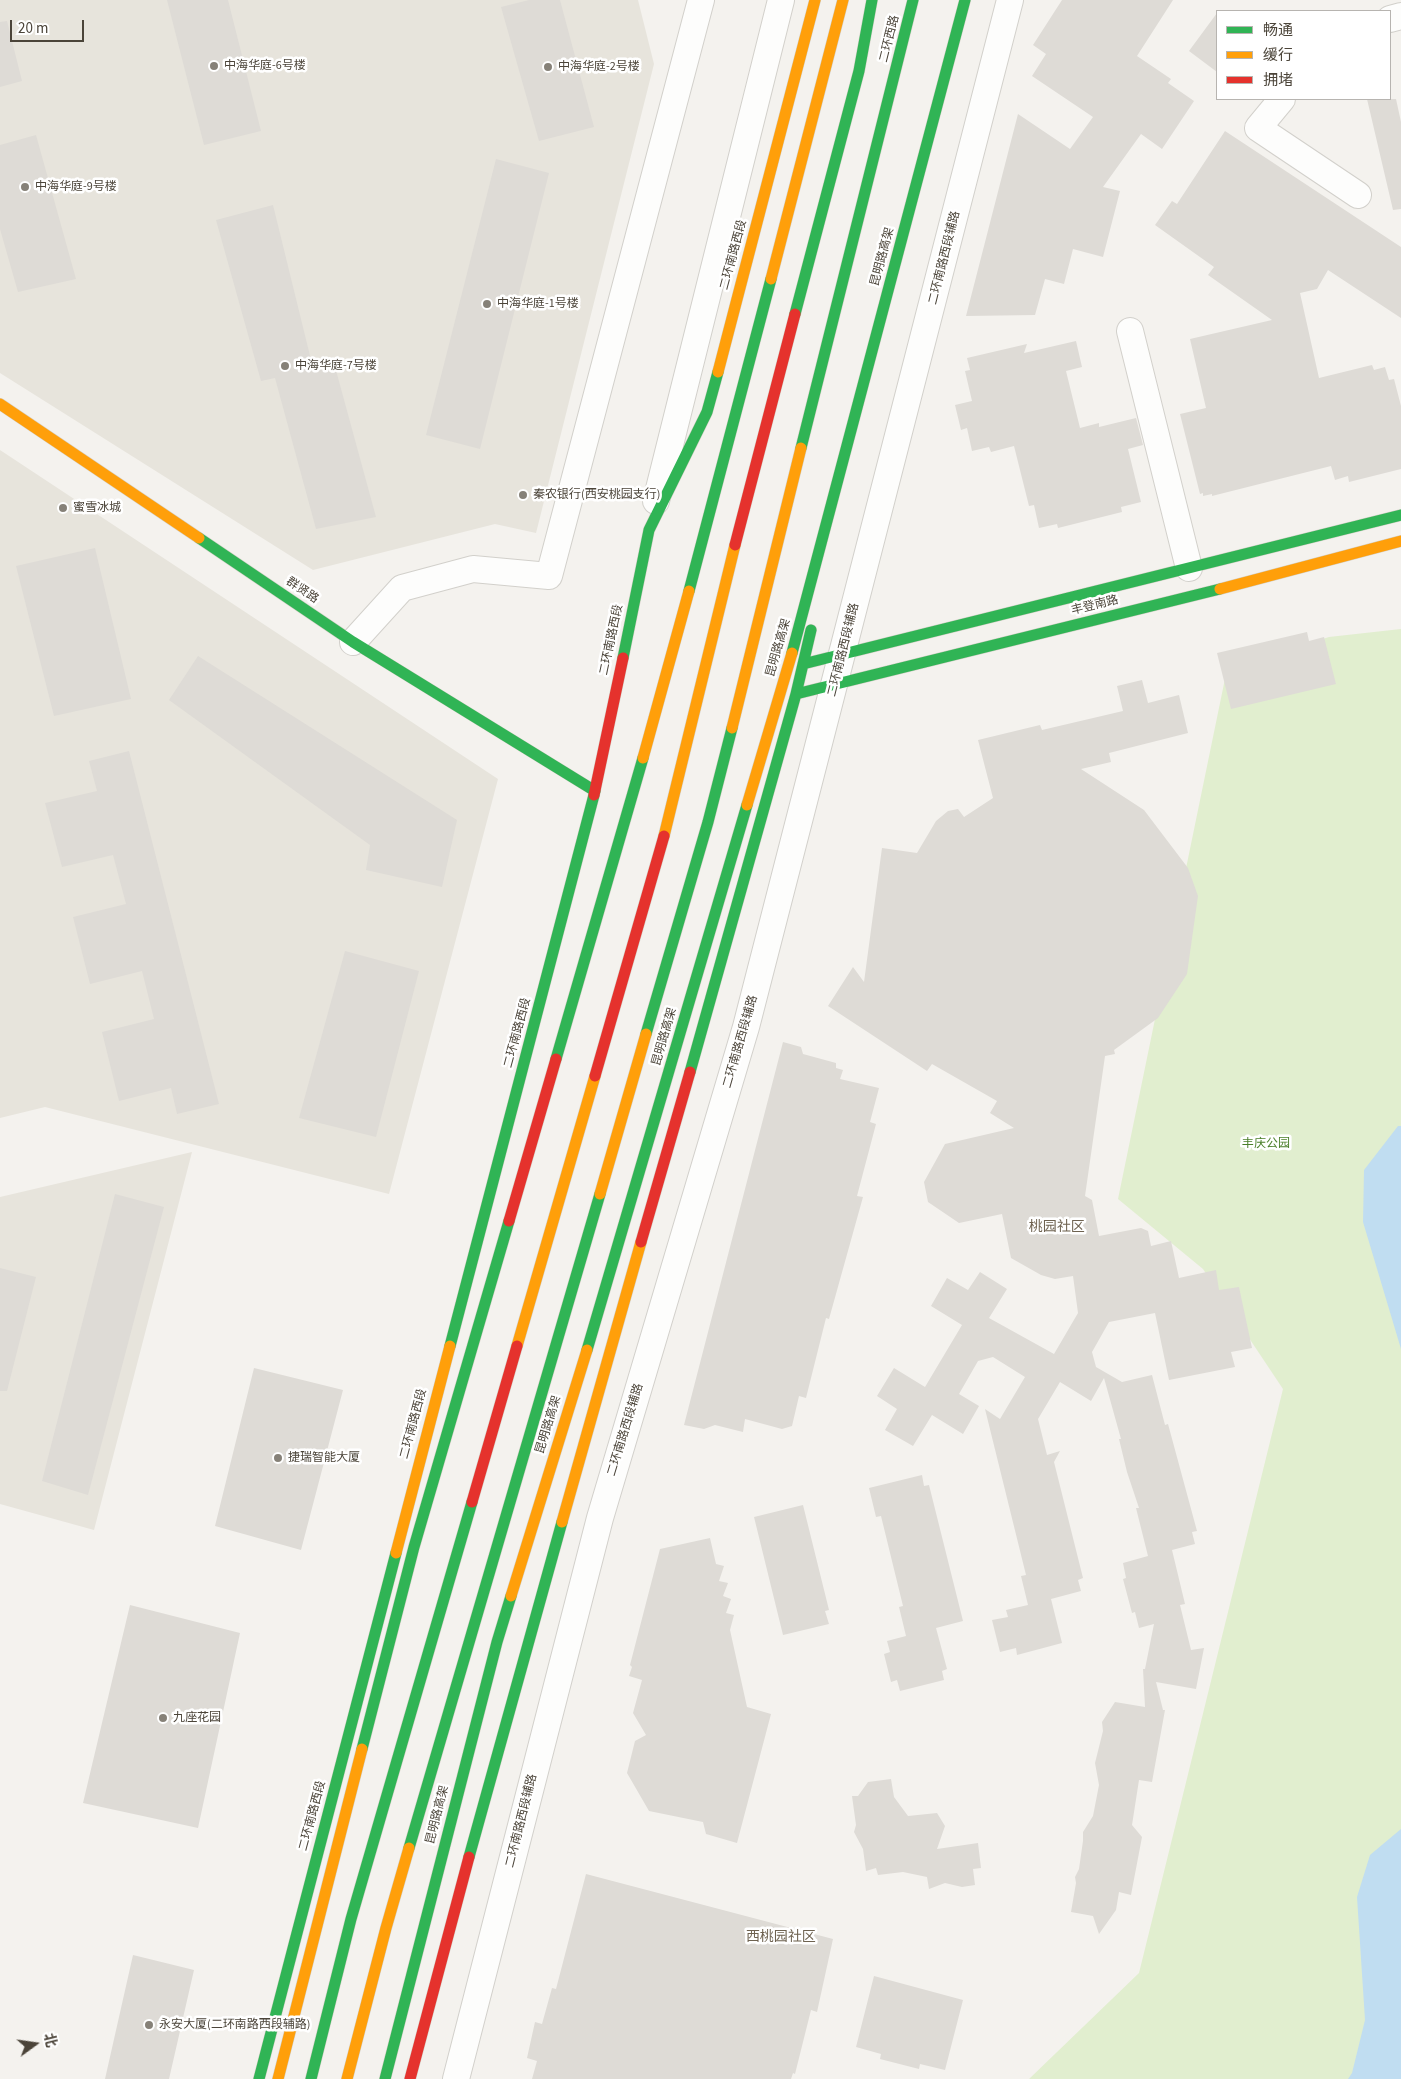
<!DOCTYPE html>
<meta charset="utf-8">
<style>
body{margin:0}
#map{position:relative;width:1401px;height:2079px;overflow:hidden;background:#f4f2ee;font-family:"Source Sans 3","Noto Sans SC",sans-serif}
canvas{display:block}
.legend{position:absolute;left:1216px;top:10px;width:175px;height:90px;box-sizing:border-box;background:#fff;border:1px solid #b7b4b0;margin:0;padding:6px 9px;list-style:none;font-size:15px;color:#4b4439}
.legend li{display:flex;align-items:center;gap:10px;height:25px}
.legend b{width:25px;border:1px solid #b7b4b0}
.north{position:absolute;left:10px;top:2019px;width:50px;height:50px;-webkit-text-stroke:4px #fff;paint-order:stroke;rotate:76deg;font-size:14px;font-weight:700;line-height:20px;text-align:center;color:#4b4439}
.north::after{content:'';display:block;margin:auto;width:18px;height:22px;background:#4b4439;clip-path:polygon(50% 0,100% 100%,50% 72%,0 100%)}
.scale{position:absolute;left:10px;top:20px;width:74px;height:22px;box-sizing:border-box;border:2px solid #4b4439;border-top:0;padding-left:6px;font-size:15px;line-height:18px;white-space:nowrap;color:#4b4439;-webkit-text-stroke:4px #fff;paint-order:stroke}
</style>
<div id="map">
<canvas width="1401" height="2079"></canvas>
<ul class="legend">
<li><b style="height:6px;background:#30b455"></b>畅通</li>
<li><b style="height:6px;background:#ff9f0a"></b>缓行</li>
<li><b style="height:6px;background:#e5322d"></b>拥堵</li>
</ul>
<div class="north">北</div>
<div class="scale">20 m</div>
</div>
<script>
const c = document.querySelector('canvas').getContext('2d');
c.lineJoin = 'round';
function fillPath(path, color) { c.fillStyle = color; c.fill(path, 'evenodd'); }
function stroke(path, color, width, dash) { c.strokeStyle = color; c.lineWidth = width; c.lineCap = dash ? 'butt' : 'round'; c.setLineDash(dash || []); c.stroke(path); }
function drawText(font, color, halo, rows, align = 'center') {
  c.font = font + ' "Source Sans 3","Noto Sans SC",sans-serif'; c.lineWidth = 5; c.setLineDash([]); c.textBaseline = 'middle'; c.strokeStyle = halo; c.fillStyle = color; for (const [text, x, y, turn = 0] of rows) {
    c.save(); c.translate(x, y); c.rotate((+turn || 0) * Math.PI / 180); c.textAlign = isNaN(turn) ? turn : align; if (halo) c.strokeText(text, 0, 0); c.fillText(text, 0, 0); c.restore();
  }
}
fillPath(new Path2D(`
 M 0,0 L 638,0 L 654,64 L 536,533 L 495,524 L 313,570 L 0,373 Z
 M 0,450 L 498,779 L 389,1194 L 45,1107 L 0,1118 Z
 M 192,1152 L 94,1530 L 0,1504 L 0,1197 Z`), '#e7e4dc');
fillPath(new Path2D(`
 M 1401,629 L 1401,2079 L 1029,2079 L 1139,1973 L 1283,1389 L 1203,1269 L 1118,1199 L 1227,669 L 1329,637 Z`), '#e1eecf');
fillPath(new Path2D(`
 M 1398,1126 L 1401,1126 L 1401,1349 L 1363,1222 L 1364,1170 Z
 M 1401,1829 L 1401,2079 L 1348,2079 L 1352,2073 L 1365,2020 L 1357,1897 L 1370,1855 Z`), '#c0ddf1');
fillPath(new Path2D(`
 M 167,0 L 228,0 L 261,131 L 204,145 Z
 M 529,0 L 560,0 L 594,127 L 539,141 L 501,7 Z
 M 1062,0 L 1173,0 L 1137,56 L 1171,79 L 1168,83 L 1194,101 L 1162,149 L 1141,134 L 1103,187 L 1120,191 L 1103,257 L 1073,249 L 1064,284 L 1045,279 L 1035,315 L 966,316 L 1018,114 L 1070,149 L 1093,117 L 1032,76 L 1046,54 L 1033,45 Z
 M 1217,13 L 1217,72 L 1189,51 Z
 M 7,21 L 22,81 L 0,87 L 0,22 Z
 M 1367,99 L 1396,99 L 1401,122 L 1401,209 L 1393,210 Z
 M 1225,131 L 1401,247 L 1401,318 L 1328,270 L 1317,289 L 1300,293 L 1319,378 L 1372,365 L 1374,370 L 1385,367 L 1389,380 L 1394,379 L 1401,406 L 1401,469 L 1349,482 L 1348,476 L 1335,480 L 1331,466 L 1212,496 L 1212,494 L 1203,496 L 1203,493 L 1200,494 L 1180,414 L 1206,408 L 1190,339 L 1272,320 L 1208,275 L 1214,267 L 1155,225 L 1172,201 L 1177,204 Z
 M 36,135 L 76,279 L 18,292 L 0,229 L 0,145 Z
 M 496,159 L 549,173 L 480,449 L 426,435 Z
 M 273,205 L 313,368 L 334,363 L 376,517 L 316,529 L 275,378 L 261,381 L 216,220 Z
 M 1076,341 L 1082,367 L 1066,371 L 1080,428 L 1099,423 L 1099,427 L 1136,418 L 1143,445 L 1128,449 L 1141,502 L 1121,507 L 1122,512 L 1058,528 L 1057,524 L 1039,528 L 1034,505 L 1029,506 L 1014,446 L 991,452 L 989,447 L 972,451 L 967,428 L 961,430 L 955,405 L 972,401 L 965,371 L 970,370 L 967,358 L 1027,344 L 1024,353 Z
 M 95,548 L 131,699 L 54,716 L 16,566 Z
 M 1307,632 L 1309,641 L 1324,637 L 1336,684 L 1231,709 L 1217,653 Z
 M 198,656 L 457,820 L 442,887 L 366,870 L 370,845 L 169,700 Z
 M 1142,680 L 1148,703 L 1179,695 L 1188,733 L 1109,753 L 1111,762 L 1081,769 L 1144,810 L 1188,868 L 1198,896 L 1187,974 L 1158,1018 L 1114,1050 L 1115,1054 L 1105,1056 L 1085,1196 L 1092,1200 L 1099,1236 L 1141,1228 L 1148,1231 L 1151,1246 L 1171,1241 L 1179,1278 L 1216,1270 L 1219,1290 L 1239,1287 L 1252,1348 L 1231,1352 L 1235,1367 L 1169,1380 L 1155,1313 L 1109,1322 L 1092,1352 L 1096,1367 L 1122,1382 L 1152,1375 L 1165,1425 L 1168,1424 L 1197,1531 L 1192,1532 L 1195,1544 L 1172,1550 L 1185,1604 L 1180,1605 L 1191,1650 L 1204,1648 L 1196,1689 L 1156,1682 L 1163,1710 L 1165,1710 L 1152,1782 L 1139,1780 L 1132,1825 L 1142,1837 L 1131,1895 L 1119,1892 L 1116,1910 L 1099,1934 L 1093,1916 L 1071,1912 L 1076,1883 L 1075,1877 L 1079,1869 L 1083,1841 L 1083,1832 L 1093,1816 L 1099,1785 L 1095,1763 L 1103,1731 L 1102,1722 L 1115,1702 L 1145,1707 L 1143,1669 L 1145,1669 L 1154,1624 L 1139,1628 L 1135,1612 L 1132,1613 L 1123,1579 L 1126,1578 L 1123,1563 L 1148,1556 L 1136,1508 L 1139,1508 L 1127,1472 L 1119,1439 L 1121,1439 L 1104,1378 L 1091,1401 L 1060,1382 L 1038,1419 L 1047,1455 L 1060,1451 L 1054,1462 L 1083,1578 L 1078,1580 L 1081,1591 L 1051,1599 L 1062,1643 L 1017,1655 L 1016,1648 L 1000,1652 L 992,1620 L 1008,1617 L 1006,1610 L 1028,1605 L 1021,1576 L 1026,1575 L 985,1409 L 1000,1419 L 1025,1377 L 993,1357 L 978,1361 L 959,1394 L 979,1406 L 963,1434 L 932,1415 L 913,1446 L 885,1430 L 897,1409 L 877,1396 L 894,1368 L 925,1387 L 962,1325 L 931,1306 L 947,1278 L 968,1290 L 980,1272 L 1007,1289 L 989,1318 L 1054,1354 L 1078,1313 L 1073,1276 L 1055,1279 L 1041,1275 L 1011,1258 L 1002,1214 L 959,1223 L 928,1202 L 924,1182 L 945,1144 L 1014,1128 L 990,1113 L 997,1101 L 932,1064 L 927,1071 L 828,1006 L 853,967 L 864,982 L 882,848 L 917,853 L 936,821 L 948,811 L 958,809 L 964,817 L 993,798 L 978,740 L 1040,725 L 1042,730 L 1123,711 L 1117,686 Z
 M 129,751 L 219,1104 L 177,1114 L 171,1088 L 119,1101 L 102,1032 L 154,1019 L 142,971 L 90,984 L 73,917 L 126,904 L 113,855 L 62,867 L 45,803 L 97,791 L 89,761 Z
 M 345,951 L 419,971 L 376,1137 L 299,1118 Z
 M 783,1042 L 801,1047 L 803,1054 L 836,1063 L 836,1068 L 843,1070 L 840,1079 L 879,1088 L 870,1122 L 876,1124 L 857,1196 L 863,1197 L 829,1319 L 826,1318 L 806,1398 L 799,1396 L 792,1426 L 782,1429 L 745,1419 L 743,1432 L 715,1425 L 704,1429 L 684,1425 Z
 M 115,1194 L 164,1207 L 88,1495 L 42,1481 Z
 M 0,1268 L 36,1277 L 7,1391 L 0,1391 Z
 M 254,1368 L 343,1390 L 301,1550 L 215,1526 Z
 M 922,1475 L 924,1486 L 929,1485 L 963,1621 L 936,1628 L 947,1669 L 942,1671 L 944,1680 L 900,1691 L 897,1680 L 891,1682 L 884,1654 L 890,1652 L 887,1641 L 906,1636 L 899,1607 L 903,1606 L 881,1516 L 876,1517 L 869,1488 Z
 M 803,1505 L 829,1610 L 825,1611 L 829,1624 L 783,1635 L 754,1517 Z
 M 710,1538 L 716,1564 L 724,1566 L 719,1581 L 728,1583 L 723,1596 L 731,1599 L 726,1613 L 734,1615 L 730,1630 L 747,1707 L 771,1714 L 737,1843 L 706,1834 L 703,1822 L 649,1811 L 627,1773 L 635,1741 L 646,1735 L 633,1713 L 642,1680 L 629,1676 L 632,1667 L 630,1665 L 660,1549 Z
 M 130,1605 L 240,1633 L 198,1828 L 83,1803 Z
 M 891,1779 L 894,1797 L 908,1816 L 937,1813 L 945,1826 L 937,1849 L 978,1843 L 981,1868 L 973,1869 L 975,1885 L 962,1887 L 945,1883 L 929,1889 L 927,1877 L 903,1872 L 878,1875 L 876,1868 L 866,1871 L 863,1849 L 854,1832 L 856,1825 L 852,1796 L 858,1796 L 868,1782 Z
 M 586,1874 L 833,1939 L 817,2012 L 811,2010 L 795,2074 L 793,2073 L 791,2079 L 532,2079 L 537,2061 L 527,2058 L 535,2022 L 542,2024 L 552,1988 L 556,1989 Z
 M 133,1955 L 194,1970 L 169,2079 L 105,2079 Z
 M 874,1976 L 963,2000 L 945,2070 L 920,2064 L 919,2069 L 880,2059 L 881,2054 L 856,2047 Z`), '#dedbd6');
const street = new Path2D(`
 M 1390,19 L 1401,16
 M 1282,99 L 1258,128 L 1358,195
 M 1130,331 L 1189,568
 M 656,501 L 781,0
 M 353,642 L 402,588 L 473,569 L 549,576 L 701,0
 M 456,2079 L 600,1518 L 746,1027 L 1010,0`);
const fast = new Path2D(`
 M 795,314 L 859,71 L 872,0
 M 801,448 L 913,0
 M 199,538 L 353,642 L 595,791
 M 689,591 L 771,279
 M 792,653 L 965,0
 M 623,658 L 649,530 L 707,412 L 718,372
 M 803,664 L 1401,515
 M 796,694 L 1220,589
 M 646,1034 L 708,822 L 732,728
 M 556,1059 L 643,758
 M 690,1072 L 796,694 L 811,630
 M 450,1346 L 594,795
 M 587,1350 L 747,805
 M 362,1749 L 414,1547 L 509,1221
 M 409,1848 L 600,1194
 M 469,1857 L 562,1522
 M 259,2079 L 396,1553
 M 311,2079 L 351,1919 L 472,1502
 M 385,2079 L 497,1642 L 511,1596`);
const slow = new Path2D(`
 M 771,279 L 843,0
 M 718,372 L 815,0
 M 0,404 L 199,538
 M 1220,589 L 1401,541
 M 732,728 L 801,448
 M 643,758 L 689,591
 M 747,805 L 792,653
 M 664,836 L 735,545
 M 600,1194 L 646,1034
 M 517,1346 L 595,1076
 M 562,1522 L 641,1242
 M 396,1553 L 450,1346
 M 511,1596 L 587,1350
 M 278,2079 L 362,1749
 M 347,2079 L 386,1928 L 409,1848`);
const jam = new Path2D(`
 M 735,545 L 795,314
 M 594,795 L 623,658
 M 595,1076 L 664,836
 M 509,1221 L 556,1059
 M 641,1242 L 690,1072
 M 472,1502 L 517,1346
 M 410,2079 L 469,1857`);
stroke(street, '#d2d0cb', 28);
stroke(fast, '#d3cfc5', 12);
stroke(slow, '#d3cfc5', 12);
stroke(jam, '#d3cfc5', 12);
stroke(street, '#fdfdfc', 26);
stroke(fast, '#30b455', 11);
stroke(slow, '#ff9f0a', 11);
stroke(jam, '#e5322d', 11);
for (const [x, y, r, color] of [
 [214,66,5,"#868178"],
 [548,67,5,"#868178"],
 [25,187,5,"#868178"],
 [487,304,5,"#868178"],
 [285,366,5,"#868178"],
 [523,495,5,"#868178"],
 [63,508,5,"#868178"],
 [278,1458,5,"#868178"],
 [163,1718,5,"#868178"],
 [149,2025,5,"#868178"]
]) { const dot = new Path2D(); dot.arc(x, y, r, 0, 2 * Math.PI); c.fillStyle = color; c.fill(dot); stroke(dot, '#fff', 2); }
drawText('12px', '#4b4439', '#fff', [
 ["二环西路",890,39,-76],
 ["二环南路西段",734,255,-75],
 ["昆明路高架",883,257,-75],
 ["二环南路西段辅路",945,258,-76],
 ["群贤路",302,591,34],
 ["丰登南路",1095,606,-14],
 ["二环南路西段",612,640,-78],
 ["昆明路高架",779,648,-74],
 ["二环南路西段辅路",844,650,-76],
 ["二环南路西段",518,1033,-75],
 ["昆明路高架",665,1037,-74],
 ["二环南路西段辅路",741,1042,-74],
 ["二环南路西段",414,1424,-75],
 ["昆明路高架",549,1425,-73],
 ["二环南路西段辅路",626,1430,-73],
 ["昆明路高架",438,1815,-76],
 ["二环南路西段",313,1816,-75],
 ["二环南路西段辅路",522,1821,-76]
]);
drawText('12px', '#4b4439', '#fff', [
 ["中海华庭-6号楼",224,66],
 ["中海华庭-2号楼",558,67],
 ["中海华庭-9号楼",35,187],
 ["中海华庭-1号楼",497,304],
 ["中海华庭-7号楼",295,366],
 ["秦农银行(西安桃园支行)",533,495],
 ["蜜雪冰城",73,508],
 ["捷瑞智能大厦",288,1458],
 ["九座花园",173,1718],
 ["永安大厦(二环南路西段辅路)",159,2025]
], 'left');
drawText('12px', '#4a7f2a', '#fff', [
 ["丰庆公园",1266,1144]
]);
drawText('14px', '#6e6250', '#fff', [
 ["桃园社区",1057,1228],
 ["西桃园社区",781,1938]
]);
</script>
